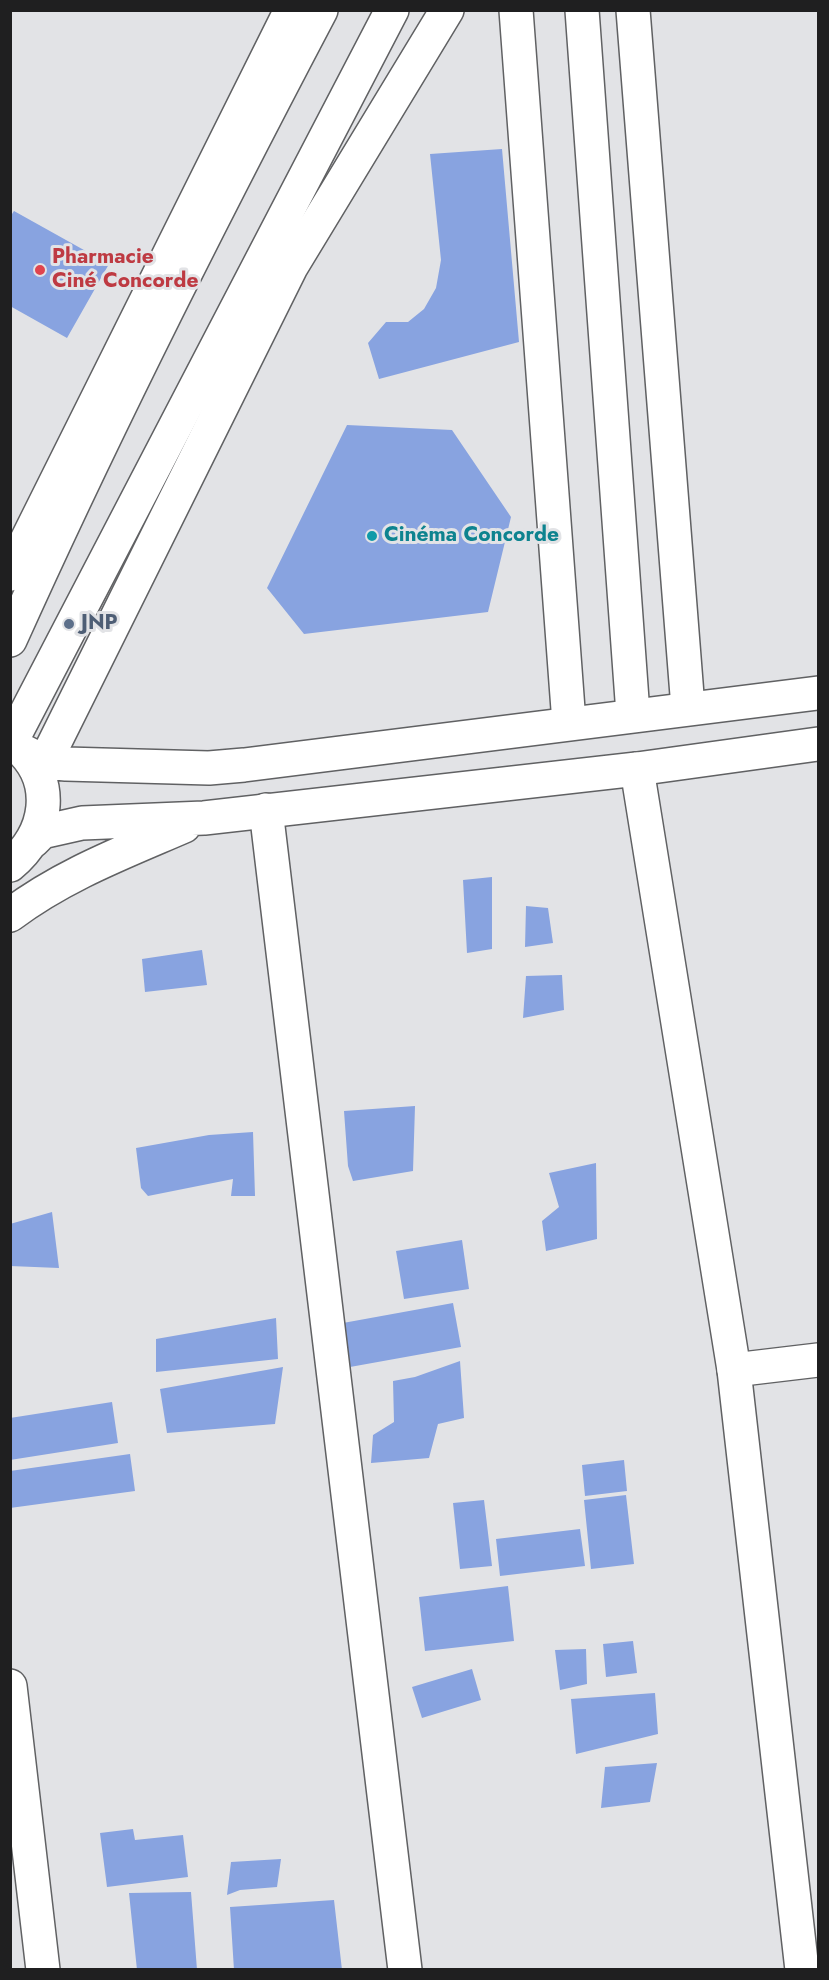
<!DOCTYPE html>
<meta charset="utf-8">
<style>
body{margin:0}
#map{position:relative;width:829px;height:1980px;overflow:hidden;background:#e2e3e6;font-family:Jost,sans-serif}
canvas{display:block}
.frame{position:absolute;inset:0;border:12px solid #1f1f20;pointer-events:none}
</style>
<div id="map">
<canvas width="829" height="1980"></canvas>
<div class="frame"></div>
</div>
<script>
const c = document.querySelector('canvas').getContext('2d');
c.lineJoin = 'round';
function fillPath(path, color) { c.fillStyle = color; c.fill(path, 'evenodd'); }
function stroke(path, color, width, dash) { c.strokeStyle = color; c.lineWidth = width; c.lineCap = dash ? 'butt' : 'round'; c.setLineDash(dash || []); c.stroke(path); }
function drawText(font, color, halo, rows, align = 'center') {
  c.font = font + ' Jost,sans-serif'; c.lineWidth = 6; c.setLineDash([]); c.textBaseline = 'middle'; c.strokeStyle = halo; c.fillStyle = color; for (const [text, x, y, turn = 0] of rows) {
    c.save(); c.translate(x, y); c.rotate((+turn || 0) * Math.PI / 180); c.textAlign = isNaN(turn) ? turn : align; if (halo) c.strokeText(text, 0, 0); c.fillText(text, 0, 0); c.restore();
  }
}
fillPath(new Path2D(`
 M 502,149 L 519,342 L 379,379 L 368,343 L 386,322 L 408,322 L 424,309 L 436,288 L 441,260 L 430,154 Z
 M 14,211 L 109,264 L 67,338 L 10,306 L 10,217 Z
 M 347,425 L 452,430 L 511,517 L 488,612 L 304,634 L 267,588 Z
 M 492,877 L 492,949 L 467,953 L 463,880 Z
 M 526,906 L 548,908 L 553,943 L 525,947 Z
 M 202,950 L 207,985 L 145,992 L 142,959 Z
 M 562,975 L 564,1010 L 523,1018 L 526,976 Z
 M 415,1106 L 413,1171 L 353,1181 L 348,1166 L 344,1111 Z
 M 253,1132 L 255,1196 L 231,1196 L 233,1179 L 148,1196 L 141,1188 L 136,1148 L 209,1135 Z
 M 596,1163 L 597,1239 L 546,1251 L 542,1221 L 559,1207 L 549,1173 Z
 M 52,1212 L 59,1268 L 10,1266 L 10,1224 Z
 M 462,1240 L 469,1289 L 404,1299 L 396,1251 Z
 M 453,1303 L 461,1347 L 350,1367 L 343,1323 Z
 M 276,1318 L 278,1359 L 156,1372 L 156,1339 Z
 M 460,1361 L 464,1418 L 438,1424 L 429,1458 L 371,1463 L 373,1435 L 394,1422 L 393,1381 L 415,1377 Z
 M 283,1367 L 275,1424 L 167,1433 L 160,1389 Z
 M 112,1402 L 118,1443 L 10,1460 L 10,1418 Z
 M 130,1454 L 135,1491 L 10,1508 L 10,1471 Z
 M 624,1460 L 627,1491 L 585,1496 L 582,1465 Z
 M 626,1495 L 634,1564 L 591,1569 L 584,1500 Z
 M 484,1500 L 492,1566 L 460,1569 L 453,1503 Z
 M 580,1529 L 585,1566 L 500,1576 L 496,1539 Z
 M 508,1586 L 514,1641 L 425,1651 L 419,1597 Z
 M 633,1641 L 637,1673 L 606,1677 L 603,1644 Z
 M 586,1649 L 587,1684 L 560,1690 L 555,1650 Z
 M 472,1669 L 481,1700 L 422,1718 L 412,1687 Z
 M 655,1693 L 658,1734 L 576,1754 L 571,1699 Z
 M 657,1763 L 650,1802 L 601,1808 L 605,1767 Z
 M 133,1829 L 135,1840 L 183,1835 L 188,1877 L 107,1887 L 100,1833 Z
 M 281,1859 L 277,1887 L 240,1890 L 227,1895 L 231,1862 Z
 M 191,1892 L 197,1970 L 137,1970 L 129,1893 Z
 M 334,1900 L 342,1970 L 234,1970 L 230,1907 Z`), '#88a3e0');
const minor = new Path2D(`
 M 516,10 L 569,723
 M 582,10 L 633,714
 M 633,10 L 688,708
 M 10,574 L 291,10
 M 45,762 L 291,267 L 447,10
 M 266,810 L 405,1970
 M 734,1370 L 818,1360
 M 10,1686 L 43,1970`);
const tertiary = new Path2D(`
 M 10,640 C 106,426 212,217 321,10
 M 11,742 L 392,10
 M 637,769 L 734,1370 L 802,1970`);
const primary = new Path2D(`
 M 21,750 L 45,762 L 66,764 L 209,768 L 244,765 L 818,693
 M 33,841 L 42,832 L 82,823 L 204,818 L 637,769 L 818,744
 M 10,865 C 48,835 57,781 18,747
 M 10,915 C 63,875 124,852 184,826`);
stroke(minor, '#606163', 36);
stroke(tertiary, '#606163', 36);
stroke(primary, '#606163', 36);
stroke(minor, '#fff', 33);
stroke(tertiary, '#fff', 33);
stroke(primary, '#fff', 33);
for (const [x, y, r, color] of [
 [40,270,6,"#e0444e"],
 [372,536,6,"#0f9aa8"],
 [69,624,6,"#5c6f8a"]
]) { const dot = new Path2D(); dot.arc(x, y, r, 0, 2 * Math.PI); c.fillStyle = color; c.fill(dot); stroke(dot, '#e2e3e6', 2); }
drawText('bold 21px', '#be3a42', '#e2e3e6', [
 ["Pharmacie",52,258],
 ["Ciné Concorde",52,282]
], 'left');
drawText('bold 21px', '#0d838f', '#e2e3e6', [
 ["Cinéma Concorde",384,536]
], 'left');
drawText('bold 21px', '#4e5e75', '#e2e3e6', [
 ["JNP",81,624]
], 'left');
</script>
